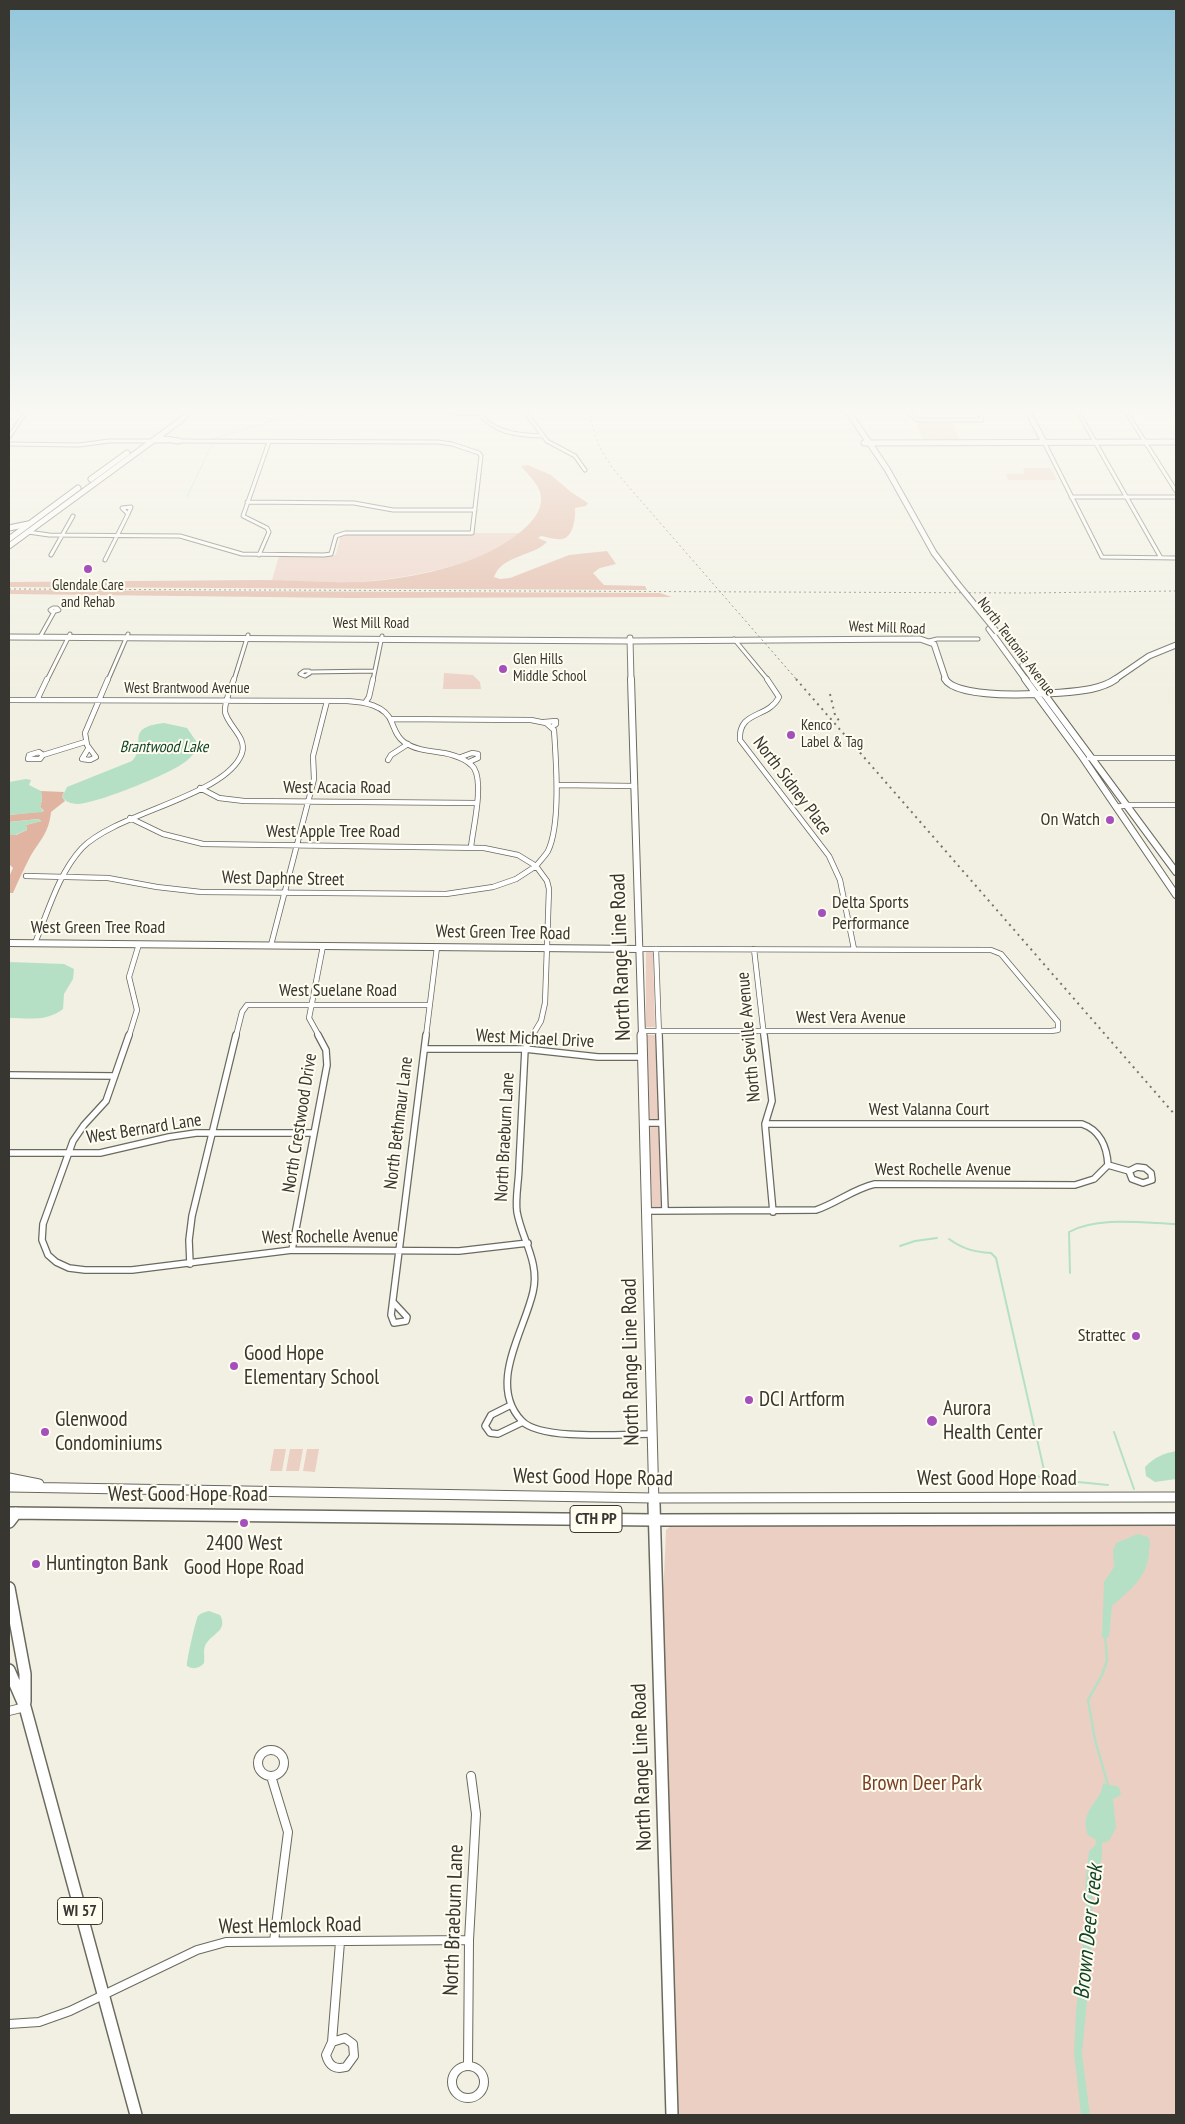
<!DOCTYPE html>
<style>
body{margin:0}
#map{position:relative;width:1185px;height:2124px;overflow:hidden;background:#f1f0e2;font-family:"PT Sans Narrow",sans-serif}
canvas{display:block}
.frame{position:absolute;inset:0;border:10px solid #373631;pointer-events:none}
</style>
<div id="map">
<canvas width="1185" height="2124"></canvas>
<div class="frame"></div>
</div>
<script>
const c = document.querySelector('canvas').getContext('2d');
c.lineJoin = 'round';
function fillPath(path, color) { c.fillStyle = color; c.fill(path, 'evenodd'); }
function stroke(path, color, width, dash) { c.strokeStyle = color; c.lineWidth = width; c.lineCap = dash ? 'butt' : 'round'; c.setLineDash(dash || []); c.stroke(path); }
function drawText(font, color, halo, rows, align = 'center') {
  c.font = font + ' "PT Sans Narrow",sans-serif'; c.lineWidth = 4; c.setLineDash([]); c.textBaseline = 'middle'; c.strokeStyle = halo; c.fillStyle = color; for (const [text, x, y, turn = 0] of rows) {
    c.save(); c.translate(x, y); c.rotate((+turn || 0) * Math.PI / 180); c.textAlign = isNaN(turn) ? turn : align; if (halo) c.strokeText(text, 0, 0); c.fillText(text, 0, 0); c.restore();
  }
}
fillPath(new Path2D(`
 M 952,421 L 960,440 L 923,440 L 916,422 Z
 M 1023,468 L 1051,468 L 1057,480 L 1008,480 L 1006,474 L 1024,474 Z
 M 349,533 L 519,533 C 500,563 390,581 356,582 C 328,583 300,581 272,580 L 279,556 L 333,556 L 336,554 L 340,538 L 338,538 Z
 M 444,673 L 473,675 L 480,682 L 481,689 L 443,689 Z
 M 646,952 L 653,952 L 655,1027 L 646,1027 Z
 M 647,1035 L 655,1035 L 659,1120 L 649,1120 Z
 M 649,1125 L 659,1125 L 661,1209 L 652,1209 Z
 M 274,1449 L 286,1449 L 282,1471 L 270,1471 Z
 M 290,1449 L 303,1449 L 299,1471 L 286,1471 Z
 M 307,1449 L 319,1449 L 315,1472 L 303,1471 Z
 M 1176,1525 L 1176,2115 L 678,2115 L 663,1599 L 666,1530 L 671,1526 Z`), '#eccfc3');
fillPath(new Path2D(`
 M 528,465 L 551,475 L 571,492 L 588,503 L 586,506 L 575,508 C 576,517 573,538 562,539 C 555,540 547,537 541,536 L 538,538 L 547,542 C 532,557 502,555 494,577 L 500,579 L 510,578 L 569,555 L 607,551 L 616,564 L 600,568 L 593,573 L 604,585 L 645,586 L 647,590 L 9,587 L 9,582 C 92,581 176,581 259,580 C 301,580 343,585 384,580 C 432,574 492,560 527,526 C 535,518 542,509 541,497 C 540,485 528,475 521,466 Z
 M 9,590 L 660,593 L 672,597 L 349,598 L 9,594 Z
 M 41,791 L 64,792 L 62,797 L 65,801 L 51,812 C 49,833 40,840 30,857 C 24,869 18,881 13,893 L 9,893 L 9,877 L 13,868 L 9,864 L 9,835 L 16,835 L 27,830 L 26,825 L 41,821 L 39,819 L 9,822 L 9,815 L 44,811 L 40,807 L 42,800 Z`), '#e1b4a2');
fillPath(new Path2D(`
 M 164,723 L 187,728 L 196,741 L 196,751 C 192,756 187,761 182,764 C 167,775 93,805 76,804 C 70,803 66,802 62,797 L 67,787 L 132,761 C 149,744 122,728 164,723 Z
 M 26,779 L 31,780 L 29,785 L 41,791 L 42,800 L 40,807 L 44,812 L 9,815 L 9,782 Z
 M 39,819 L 42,821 L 26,825 L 27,830 L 15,835 L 9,835 L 9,822 Z
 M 9,962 L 64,964 L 74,969 L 73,979 L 64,994 L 63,1009 C 46,1022 29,1018 9,1018 Z
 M 1176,1451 L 1176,1479 L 1155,1482 L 1146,1476 L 1145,1467 C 1155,1457 1162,1454 1176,1451 Z
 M 1138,1534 L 1148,1537 C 1152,1543 1149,1546 1149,1552 C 1148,1577 1130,1590 1112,1606 L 1109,1637 L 1102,1638 L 1104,1582 L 1114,1567 L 1113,1551 L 1116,1543 Z
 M 209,1611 L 220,1615 C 229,1631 210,1634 205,1646 C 203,1651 205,1658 204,1663 C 200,1668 193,1670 187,1666 C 186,1662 196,1619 198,1616 C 201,1613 205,1612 209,1611 Z
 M 1103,1783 L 1119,1787 L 1121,1795 L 1113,1799 L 1116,1828 L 1109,1841 L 1102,1843 L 1102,1859 L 1095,1873 L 1093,1890 L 1091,1963 L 1081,1960 L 1087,1915 L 1085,1888 L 1089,1851 L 1095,1846 L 1096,1840 L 1088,1835 C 1078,1810 1102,1802 1103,1783 Z
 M 1082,1965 L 1090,1967 L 1082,2054 L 1090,2115 L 1081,2115 L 1074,2052 L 1076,2011 Z`), '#b5e0c5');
stroke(new Path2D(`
 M 298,416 L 306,413
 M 265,423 L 279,418
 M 213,439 L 259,425
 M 187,497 L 212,444`), '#b5e0c5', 1);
stroke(new Path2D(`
 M 949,1239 C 963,1249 974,1252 991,1253 L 996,1258 L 1044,1470 L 1044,1477 L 1017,1475 L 1010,1478
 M 900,1246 L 915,1241 L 937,1238
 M 1070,1273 L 1069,1232 C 1097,1216 1144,1223 1176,1224
 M 1114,1432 L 1134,1489
 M 1068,1481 L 1108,1485`), '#b5e0c5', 2);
stroke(new Path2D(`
 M 1105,1635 L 1107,1660 L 1102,1675 L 1088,1700 L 1095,1740 L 1108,1785`), '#b5e0c5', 2.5);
const streetFar3 = new Path2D(`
 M 445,410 L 458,413 L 480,413
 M 477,410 C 492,433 516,435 542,436
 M 524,410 L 547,441 L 575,456 L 585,470
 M 906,410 L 916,419 L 922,420 L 982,420 L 978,410
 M 1077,410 L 1161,558
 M 1125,410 L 1176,491
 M 1174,410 L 1176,413
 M 9,437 L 27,410
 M 1044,442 L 1102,557 L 1176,558
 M 9,444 L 79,445 L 109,441 L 168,441
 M 1071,497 L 1176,497
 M 247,502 L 354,503 L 393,510 L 475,510
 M 131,507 L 128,514 L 122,508 Z
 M 28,532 L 49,535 L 180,536 L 242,554 L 324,555 L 331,554 L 336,536 L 345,533 L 472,533 L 481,456 L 479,453 L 452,444 L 438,442 L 176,441
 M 51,555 L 73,516
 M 259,555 L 269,532 L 267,528 L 243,516 L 269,442
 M 105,560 L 128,514
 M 53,608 L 57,608 L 59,610 L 52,612 L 50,610 Z
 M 40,637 L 54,612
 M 734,639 L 768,680
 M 929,641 L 937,639 L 978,639
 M 304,671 L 309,671 L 310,673 L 305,676 L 300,674 Z
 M 310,672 L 374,671
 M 47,680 L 70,634
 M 108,680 L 128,634
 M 234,680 L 248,635
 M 373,680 L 382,636`);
const streetFar2 = new Path2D(`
 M 767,679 L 779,697 C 768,719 738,710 740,740 L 829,856 L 840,880 L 854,949
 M 9,700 L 347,701 C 364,702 386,705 392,723 C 395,730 397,737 404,742 C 415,750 430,751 444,753 C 454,755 467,759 474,768 C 484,784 473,828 471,847
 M 37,700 L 47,679
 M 365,703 L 369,697 L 373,679
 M 391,719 L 531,720 L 546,723 L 554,730 C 556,760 561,824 548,851 C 545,856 540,861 536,866 L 547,881 L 549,889 L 545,1003 L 541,1021 L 532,1036
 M 544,722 L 556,721 L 556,724 L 552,727
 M 88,749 L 82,759 L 90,760 L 96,757 L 87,745 L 85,733 L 108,679
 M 39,752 L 43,755 L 40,759 L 28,759 L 29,755 Z
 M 43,755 L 85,742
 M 461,757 L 472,753 L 478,754 L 478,758 L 469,762
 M 1089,758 L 1176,758
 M 388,760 L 391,755 L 408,744
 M 557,785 L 635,786
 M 200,788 L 219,798 L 244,801 L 476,803
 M 1116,807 L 1128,805 L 1176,805
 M 26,876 L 108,878 L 157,887 L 201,892 L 446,894 L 493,887 L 516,879 L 536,866 L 518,855 L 484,848 L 203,844 L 163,834 L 130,818
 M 35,943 C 48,912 58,874 82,848 C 117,812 227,796 242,753 C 247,737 228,726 225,712 C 224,702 231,688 234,679
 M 271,945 L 314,779 L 313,756 L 327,701
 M 640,949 L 991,950 L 1001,954 L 1058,1022 L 1058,1030 L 1051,1031 L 642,1031
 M 656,949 L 659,1036
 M 754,949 L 764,1036
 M 129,1036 L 137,1010 L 129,977 L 139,944
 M 236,1036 L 242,1012 L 247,1005 L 429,1005
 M 319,1036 L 309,1018 L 323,946
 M 426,1036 L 437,947`);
const streetFar1 = new Path2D(`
 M 129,1035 L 106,1101 L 84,1125 L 73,1141 L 43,1224 L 42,1240 L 48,1255 L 56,1262 L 69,1268 L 85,1270 L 132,1270 L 292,1250 L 459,1251 L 528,1243
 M 533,1035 L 525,1049 C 523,1088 521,1127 519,1166 C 519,1180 515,1198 517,1212 C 522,1240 540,1262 533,1292 C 524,1332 487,1385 522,1421 C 541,1441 624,1434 652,1434
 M 659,1035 L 665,1211
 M 764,1035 L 772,1101 L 765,1124 L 773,1212
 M 425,1049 L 525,1049 L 598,1057 L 643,1057
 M 9,1075 L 114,1076
 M 645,1123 L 661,1123
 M 9,1153 L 100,1153 L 169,1137 L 196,1133 L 313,1133
 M 1108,1165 L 1129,1171
 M 1137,1167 L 1145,1168 L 1151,1173 L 1152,1180 L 1143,1183 L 1132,1179 L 1129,1171 Z
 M 647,1211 L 816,1210 C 837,1203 853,1189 875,1184 L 1075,1185 L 1094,1179 L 1108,1165 C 1107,1147 1100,1130 1082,1124 L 765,1124
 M 292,1250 L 327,1065 L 326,1050 L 318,1035
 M 190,1264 L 189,1240 L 192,1216 L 236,1035
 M 394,1303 L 407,1317 L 406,1321 L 394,1323 L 391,1315 L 426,1035
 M 511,1405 L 491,1415 L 485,1426 L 490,1433 L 498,1434 L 523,1422`);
const street = new Path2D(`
 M 9,1711 L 25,1707
 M258 1763a13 13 0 1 1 26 0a13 13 0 1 1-26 0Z
 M 271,1776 L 288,1832 L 274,1941
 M 9,2024 L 39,2022 L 70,2011 L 197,1950 L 226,1942 L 469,1940
 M 345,2038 L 353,2044 L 354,2056 L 346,2067 C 335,2070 329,2066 326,2055 L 332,2042 Z
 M 332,2042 L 340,1942
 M 468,2065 L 469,1940 L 476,1814 L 471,1776
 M452 2082a16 16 0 1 1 32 0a16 16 0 1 1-32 0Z`);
const secondaryFar3 = new Path2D(`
 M 847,410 L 887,469 L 934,553 L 957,583
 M 1027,410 L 1044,442
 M 864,443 L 1176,442
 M 9,528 L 28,524
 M 989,629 L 1026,680
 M 9,637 L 630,641 L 920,639 L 934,644 L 946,680
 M 630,638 L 631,680
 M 1023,665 L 1034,680
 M 1114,680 L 1149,656 L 1176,645`);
const secondaryFar2 = new Path2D(`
 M 631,679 L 642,1036
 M 945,679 C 958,702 1066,694 1091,689 C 1100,687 1109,684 1116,679
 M 1025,679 L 1083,758 L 1176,895
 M 1033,679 L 1176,872
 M 9,943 L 640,949`);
const secondaryFar1 = new Path2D(`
 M 642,1035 L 654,1505`);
const secondary = new Path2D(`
 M 654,1504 L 672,2115`);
const primaryFar2 = new Path2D(`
 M 157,438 L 179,441
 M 91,479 L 127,453
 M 9,539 L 78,488
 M 9,546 L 181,420 L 190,410`);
const primaryFar1 = new Path2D(`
 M 9,1478 L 39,1484
 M 9,1487 L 653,1498 L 1176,1497`);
const primary = new Path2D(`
 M 9,1513 L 654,1520 L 1176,1519
 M 9,1522 L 16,1513
 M 9,1588 L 25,1674 L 25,1702
 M 9,1670 L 25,1707 L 136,2115`);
stroke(streetFar3, '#6b6a5e', 5);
stroke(streetFar2, '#6b6a5e', 6);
stroke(streetFar1, '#6b6a5e', 8);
stroke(street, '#6b6a5e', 10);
stroke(secondaryFar3, '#6b6a5e', 7);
stroke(secondaryFar2, '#6b6a5e', 8);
stroke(secondaryFar1, '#6b6a5e', 11);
stroke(secondary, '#6b6a5e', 14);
stroke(primaryFar2, '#6b6a5e', 7);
stroke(primaryFar1, '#6b6a5e', 11);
stroke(primary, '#6b6a5e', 14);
stroke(streetFar3, '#fff', 3);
stroke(streetFar2, '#fff', 4.5);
stroke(streetFar1, '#fff', 5.5);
stroke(street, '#fff', 8);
stroke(secondaryFar3, '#fff', 5);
stroke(secondaryFar2, '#fff', 6);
stroke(secondaryFar1, '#fff', 9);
stroke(secondary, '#fff', 11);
stroke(primaryFar2, '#fff', 5);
stroke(primaryFar1, '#fff', 9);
stroke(primary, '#fff', 11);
stroke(new Path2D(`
 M 591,410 C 591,434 601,452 615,471 L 797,680
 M 9,589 L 1027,593 L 1176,591`), '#76756d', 1, [2, 3]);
stroke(new Path2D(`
 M 796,679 L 1176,1116
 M 830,694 L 835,715 L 840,722`), '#76756d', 2, [2, 4.5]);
const secondaryBridge = new Path2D(`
 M 957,583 L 997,632`);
stroke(secondaryBridge, '#6b6a5e', 7, []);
stroke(secondaryBridge, '#fff', 5);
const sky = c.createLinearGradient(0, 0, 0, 707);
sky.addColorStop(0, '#93c6da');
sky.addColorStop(0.58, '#f9f8f2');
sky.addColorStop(1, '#f9f8f200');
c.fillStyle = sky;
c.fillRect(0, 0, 1185, 707);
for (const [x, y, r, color] of [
 [88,569,5,"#a54fbc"],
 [503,669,5,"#a54fbc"],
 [791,735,5,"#a54fbc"],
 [1110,820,5,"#a54fbc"],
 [822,913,5,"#a54fbc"],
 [1136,1336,5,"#a54fbc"],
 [234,1366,5,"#a54fbc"],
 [749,1400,5,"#a54fbc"],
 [932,1421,6,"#a54fbc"],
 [45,1432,5,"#a54fbc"],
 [244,1523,5,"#a54fbc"],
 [36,1564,5,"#a54fbc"]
]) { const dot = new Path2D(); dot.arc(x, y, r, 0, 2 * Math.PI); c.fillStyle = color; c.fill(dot); stroke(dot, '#fffdf0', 2); }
drawText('15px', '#373631', '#fffdf0', [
 ["Glendale Care",88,586,"center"],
 ["and Rehab",88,603,"center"],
 ["Glen Hills",513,660],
 ["Middle School",513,677],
 ["Kenco",801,726],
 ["Label & Tag",801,743]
], 'left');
drawText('15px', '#373631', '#fffdf0', [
 ["West Mill Road",371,624],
 ["West Mill Road",887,628,2],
 ["North Teutonia Avenue",1016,647,53],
 ["West Brantwood Avenue",187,689]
]);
drawText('italic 16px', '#10442a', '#fffdf0', [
 ["Brantwood Lake",164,747]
]);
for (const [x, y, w] of [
 [596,1519,52],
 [80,1911,45]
]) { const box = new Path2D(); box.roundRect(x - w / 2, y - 13.5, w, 27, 4); c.fillStyle = '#fffdf0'; c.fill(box); stroke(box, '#373631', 1); }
drawText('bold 16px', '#373631', null, [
 ["CTH PP",596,1519],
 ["WI 57",80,1911]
]);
drawText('18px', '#373631', '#fffdf0', [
 ["North Sidney Place",792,786,53],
 ["West Acacia Road",337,788],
 ["West Apple Tree Road",333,832],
 ["West Daphne Street",283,879,1],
 ["West Green Tree Road",98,928],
 ["West Green Tree Road",503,933,1],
 ["West Suelane Road",338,991],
 ["West Vera Avenue",851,1018],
 ["North Seville Avenue",749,1037,-95],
 ["West Michael Drive",535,1039,3],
 ["West Valanna Court",929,1110],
 ["North Crestwood Drive",300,1123,-81],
 ["North Bethmaur Lane",399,1123,-83],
 ["West Bernard Lane",144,1129,-9],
 ["North Braeburn Lane",505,1137,-87],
 ["West Rochelle Avenue",943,1170],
 ["West Rochelle Avenue",330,1237,-1]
]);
drawText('18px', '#373631', '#fffdf0', [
 ["On Watch",1100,820],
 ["Delta Sports",832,903,"left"],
 ["Performance",832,924,"left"],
 ["Strattec",1126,1336]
], 'right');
drawText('21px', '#373631', '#fffdf0', [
 ["North Range Line Road",621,957,-92],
 ["North Range Line Road",631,1362,-91],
 ["West Good Hope Road",593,1478,1],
 ["West Good Hope Road",997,1479],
 ["West Good Hope Road",188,1495],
 ["North Range Line Road",642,1767,-92],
 ["North Braeburn Lane",454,1920,-88],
 ["West Hemlock Road",290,1926,-1]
]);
drawText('21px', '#373631', '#fffdf0', [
 ["Good Hope",244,1354],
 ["Elementary School",244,1378],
 ["DCI Artform",759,1400],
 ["Aurora",943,1409],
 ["Health Center",943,1433],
 ["Glenwood",55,1420],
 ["Condominiums",55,1444],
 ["2400 West",244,1544,"center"],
 ["Good Hope Road",244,1568,"center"],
 ["Huntington Bank",46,1564]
], 'left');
drawText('21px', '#783f26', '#fffdf0', [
 ["Brown Deer Park",922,1784]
]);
drawText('italic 22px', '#10442a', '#fffdf0', [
 ["Brown Deer Creek",1089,1932,-84]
]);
</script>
